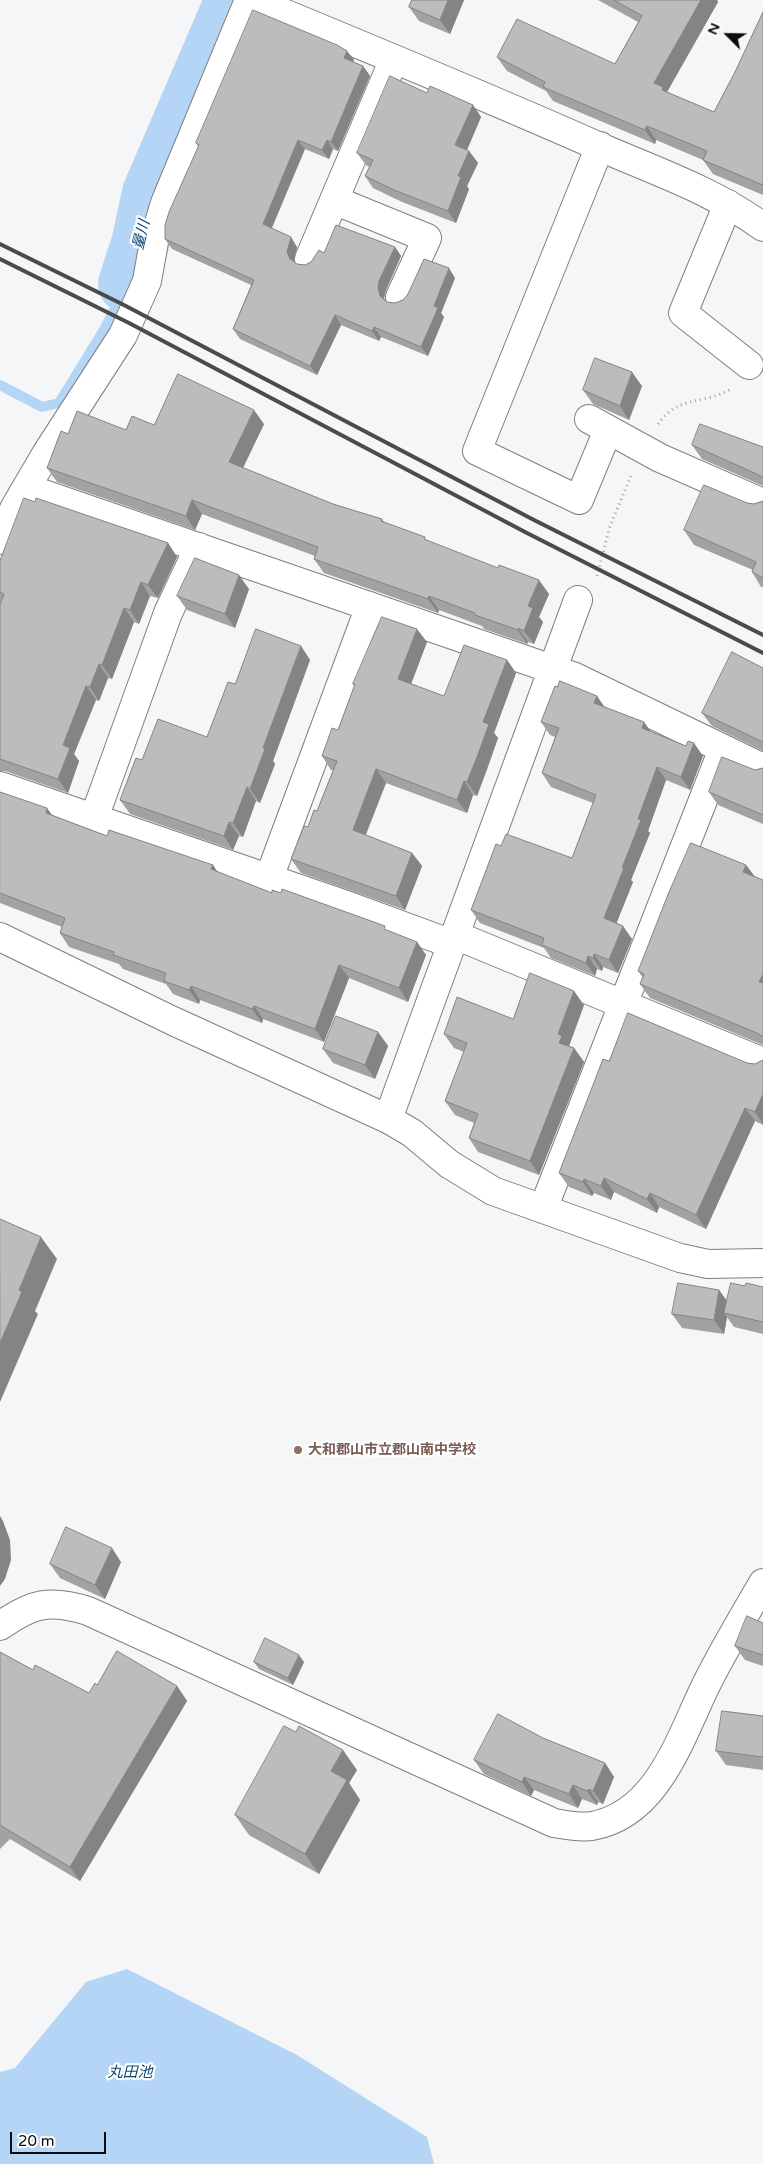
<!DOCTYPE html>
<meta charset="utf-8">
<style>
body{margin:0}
#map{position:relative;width:763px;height:2164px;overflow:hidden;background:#f5f6f7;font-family:"Varela Round",sans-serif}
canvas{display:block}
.north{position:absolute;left:703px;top:10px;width:50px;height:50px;-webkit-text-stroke:4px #fff;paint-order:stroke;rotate:293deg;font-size:14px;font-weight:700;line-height:20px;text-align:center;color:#0c0c0c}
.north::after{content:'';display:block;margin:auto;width:18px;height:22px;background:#0c0c0c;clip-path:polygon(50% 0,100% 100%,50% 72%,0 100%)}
.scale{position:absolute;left:10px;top:2132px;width:96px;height:22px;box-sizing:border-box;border:2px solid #0c0c0c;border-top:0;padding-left:6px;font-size:15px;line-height:18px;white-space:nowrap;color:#0c0c0c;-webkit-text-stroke:4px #fff;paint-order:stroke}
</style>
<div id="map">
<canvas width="763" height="2164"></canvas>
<div class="north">N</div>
<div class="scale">20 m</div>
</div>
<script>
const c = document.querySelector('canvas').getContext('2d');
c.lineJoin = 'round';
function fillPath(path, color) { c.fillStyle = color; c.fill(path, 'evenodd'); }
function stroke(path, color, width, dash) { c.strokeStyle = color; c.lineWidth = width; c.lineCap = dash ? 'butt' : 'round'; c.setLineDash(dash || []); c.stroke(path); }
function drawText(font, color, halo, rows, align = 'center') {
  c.font = font + ' "Varela Round","Noto Sans JP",sans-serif'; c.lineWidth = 4.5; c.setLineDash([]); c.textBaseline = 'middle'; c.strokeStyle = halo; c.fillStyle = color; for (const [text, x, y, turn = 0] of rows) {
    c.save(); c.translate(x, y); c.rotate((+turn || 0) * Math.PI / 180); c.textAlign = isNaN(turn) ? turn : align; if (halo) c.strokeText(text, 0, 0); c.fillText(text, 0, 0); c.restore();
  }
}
fillPath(new Path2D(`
 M 127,1969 L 297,2055 L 427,2137 L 434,2164 L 0,2164 L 0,2072 L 15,2068 L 86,1982 Z`), '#b4d5f5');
stroke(new Path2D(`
 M 0,385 L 42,407 L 59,403 L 105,328 L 127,284`), '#b4d5f5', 10);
stroke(new Path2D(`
 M 127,284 L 140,244 L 151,193 L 234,0`), '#b4d5f5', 58);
const minor = new Path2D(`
 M 252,0 C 368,48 485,96 600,147 C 655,171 714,191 763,227
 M 600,146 L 477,451 L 579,500 L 608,430
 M 334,200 L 427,238 L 400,297
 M 728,204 L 683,313 L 749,365
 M 309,259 L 394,59
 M 589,419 L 660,458 L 763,503
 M 26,488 L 575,677 L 763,768
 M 0,540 L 15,507 L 46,454 L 123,335 L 147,281 L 155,236 L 165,203 L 249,0
 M 0,786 L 346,905 L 452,944
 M 94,818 L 168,613 L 199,547
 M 269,878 L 370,606
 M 455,935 L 763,1062
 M 0,937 L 173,1021 L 388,1119 L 412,1133 L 449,1164 L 493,1191 L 680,1258 L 708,1264 L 763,1263
 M 388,1119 C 451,946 513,773 578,600
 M 543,1209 L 723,749
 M 0,1626 C 32,1603 50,1599 88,1611 L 554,1823 C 566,1825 580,1828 592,1826 C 659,1814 681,1735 707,1683 C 724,1649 744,1616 763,1583`);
stroke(minor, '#7e7f80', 30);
stroke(new Path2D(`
 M 658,424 C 680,394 701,406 731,389
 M 597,576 L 610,526 L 631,476`), '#a1a2a2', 3, [1, 4]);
stroke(minor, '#fff', 28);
stroke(new Path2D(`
 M 0,244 L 122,304 L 534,520 L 763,635
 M 0,259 L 129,323 L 525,532 L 763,653`), '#4b4b4c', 4);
fillPath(new Path2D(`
 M 412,0 L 464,0 L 450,34 L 419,21 L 409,7 Z
 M 598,0 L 717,0 L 718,2 L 667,92 L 714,112 L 735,72 L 763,12 L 763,195 L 713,174 L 703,160 L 656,140 L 655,144 L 553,101 L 546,91 L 507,71 L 497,57 L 615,64 L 638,22 Z
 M 347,51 L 354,60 L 353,62 L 363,66 L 370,76 L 338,151 L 333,149 L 329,159 L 305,149 L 272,228 L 297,247 L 294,261 L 297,264 L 305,265 L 311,262 L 324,253 L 395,247 L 401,256 L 386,290 L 384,298 L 385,300 L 387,302 L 395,303 L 455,278 L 441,313 L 444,317 L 428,356 L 381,337 L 379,341 L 341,325 L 317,375 L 240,339 L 233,329 L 251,285 L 172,249 L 165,239 L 198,146 L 196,143 Z
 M 427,93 L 473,105 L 481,117 L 467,150 L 469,151 L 478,163 L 467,186 L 469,189 L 456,223 L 402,202 L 373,188 L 365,176 L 369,167 L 366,165 L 357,153 Z
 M 642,386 L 629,420 L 593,404 L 583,390 Z
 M 264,424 L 243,468 L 333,504 L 382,519 L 384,522 L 549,594 L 539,617 L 543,622 L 534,644 L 528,642 L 527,644 L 484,629 L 482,626 L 439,610 L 438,613 L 324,573 L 314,559 L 315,556 L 202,514 L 195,530 L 57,482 L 47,468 L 68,434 L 126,430 L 154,425 Z
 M 692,445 L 763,447 L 763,486 L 702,459 Z
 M 763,501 L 763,587 L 761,587 L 752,572 L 753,570 L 694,545 L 684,530 L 747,503 L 754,504 Z
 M 35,502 L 168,543 L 177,557 L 158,598 L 150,596 L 139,624 L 134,622 L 112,679 L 108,678 L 99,701 L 96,700 L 74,754 L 79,761 L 68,793 L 5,771 L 0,771 L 0,605 L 1,603 L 0,602 L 0,561 Z
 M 249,589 L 235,628 L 187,610 L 177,596 Z
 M 427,642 L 411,684 L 444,696 L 507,660 L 516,673 L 494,733 L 498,738 L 487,770 L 477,796 L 473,795 L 467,813 L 386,783 L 366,835 L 412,853 L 422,866 L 405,910 L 301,873 L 291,859 L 308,827 L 317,811 L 333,770 L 331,770 L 322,756 L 338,730 L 355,686 L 353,684 Z
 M 301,646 L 310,660 L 273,761 L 275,764 L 260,803 L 256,801 L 243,837 L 239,836 L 233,850 L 130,814 L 120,800 L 142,760 L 207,737 L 235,684 Z
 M 763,668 L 763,751 L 712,726 L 702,713 Z
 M 597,696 L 604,707 L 644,722 L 651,732 L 703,756 L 690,790 L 666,780 L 648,831 L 650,833 L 631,880 L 633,882 L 616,923 L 632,939 L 618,973 L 603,967 L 602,971 L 597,969 L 595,976 L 551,958 L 544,948 L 480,923 L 471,910 L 501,846 L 572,858 L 593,803 L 551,787 L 542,773 L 555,737 L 550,735 L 541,722 Z
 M 763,768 L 763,824 L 718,805 L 709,792 L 755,770 Z
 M 0,792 L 52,815 L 107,836 L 213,865 L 217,872 L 272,893 L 388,931 L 417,942 L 426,955 L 408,1002 L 349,978 L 324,1042 L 263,1019 L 262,1023 L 200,1000 L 199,1004 L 173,994 L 166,984 L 123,969 L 119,964 L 69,947 L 60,933 L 62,927 L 0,903 Z
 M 746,865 L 754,876 L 763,880 L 763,1045 L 650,998 L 640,984 L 643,978 L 638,971 Z
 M 584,1005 L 569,1046 L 574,1048 L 584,1062 L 539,1175 L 478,1152 L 469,1138 L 474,1123 L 455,1115 L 445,1101 L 464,1052 L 454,1048 L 444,1034 L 513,1019 Z
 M 378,1032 L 388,1046 L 375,1079 L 333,1063 L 323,1049 Z
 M 763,1060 L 763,1125 L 755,1121 L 706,1229 L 659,1207 L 657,1213 L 614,1192 L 611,1200 L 594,1193 L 592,1196 L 569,1187 L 559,1173 L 609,1061 L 747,1063 L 755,1064 Z
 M 745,1286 L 763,1287 L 763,1334 L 734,1327 L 727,1317 L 724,1334 L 682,1328 L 672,1314 L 719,1290 L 727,1301 Z
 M 121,1562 L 105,1599 L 60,1578 L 50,1564 Z
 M 763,1623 L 763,1666 L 745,1660 L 735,1646 Z
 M 0,1652 L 33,1670 L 89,1693 L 97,1685 L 177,1686 L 187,1701 L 80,1881 L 10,1839 L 0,1849 Z
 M 254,1662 L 304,1662 L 293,1685 L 259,1669 Z
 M 763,1716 L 763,1770 L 726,1765 L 716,1751 Z
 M 543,1738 L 605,1763 L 614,1777 L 603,1804 L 598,1802 L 597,1805 L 582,1799 L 578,1808 L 534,1790 L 531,1796 L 484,1774 L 474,1760 Z
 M 357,1770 L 349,1783 L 360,1800 L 319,1874 L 249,1835 L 235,1815 Z`), '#a1a2a3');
fillPath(new Path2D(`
 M 448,0 L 464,0 L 450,34 L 440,20 Z
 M 701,0 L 717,0 L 718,2 L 667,92 L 673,101 L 654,83 Z
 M 347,51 L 354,60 L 350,68 L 344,58 Z
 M 363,66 L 370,76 L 338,151 L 331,142 Z
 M 473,105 L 481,117 L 464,157 L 455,145 Z
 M 647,126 L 656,140 L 655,144 L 645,130 Z
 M 298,140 L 305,149 L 269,234 L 263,224 Z
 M 327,140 L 333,149 L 329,159 L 322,150 Z
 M 469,151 L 478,163 L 467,186 L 469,189 L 456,223 L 448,211 L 458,176 Z
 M 291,237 L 297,247 L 294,261 L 290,259 L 287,252 Z
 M 395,247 L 401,256 L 386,290 L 384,298 L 387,306 L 380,296 L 378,288 L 379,281 Z
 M 449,268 L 455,278 L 441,313 L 444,317 L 428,356 L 421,347 L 434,306 Z
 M 335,315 L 341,325 L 317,375 L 310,366 Z
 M 374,327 L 381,337 L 379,341 L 372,331 Z
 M 632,372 L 642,386 L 629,420 L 620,406 Z
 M 254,410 L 264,424 L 239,476 L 229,462 Z
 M 192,500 L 202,514 L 195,530 L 186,516 Z
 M 168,543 L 177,557 L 158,598 L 148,585 Z
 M 239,575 L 249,589 L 235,628 L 225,614 Z
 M 539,580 L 549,594 L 539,617 L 543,622 L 534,644 L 524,631 L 528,606 Z
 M 141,582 L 150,596 L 139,624 L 130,610 Z
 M 429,596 L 439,610 L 438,613 L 428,599 Z
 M 124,608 L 134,622 L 112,679 L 102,665 Z
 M 518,628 L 528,642 L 527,644 L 518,630 Z
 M 417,629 L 427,642 L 408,692 L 398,679 Z
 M 301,646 L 310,660 L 273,761 L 275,764 L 260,803 L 250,789 L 263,748 Z
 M 507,660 L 516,673 L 494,733 L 498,738 L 477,796 L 467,782 L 483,722 Z
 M 99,664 L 108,678 L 99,701 L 90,687 Z
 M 86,686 L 96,700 L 74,754 L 79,761 L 68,793 L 58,779 L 63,745 Z
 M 597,696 L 606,709 L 594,703 Z
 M 644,722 L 653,735 L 642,728 Z
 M 694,743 L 703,756 L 690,790 L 681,777 Z
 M 657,767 L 666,780 L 648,831 L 650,833 L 631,880 L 633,882 L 613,932 L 604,918 L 622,868 L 638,819 Z
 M 376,769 L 386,783 L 362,843 L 353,830 Z
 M 464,781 L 473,795 L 467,813 L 457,800 Z
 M 247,787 L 256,801 L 243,837 L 233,823 Z
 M 47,808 L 57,822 L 46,813 Z
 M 229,822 L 239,836 L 233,850 L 224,836 Z
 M 412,853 L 422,866 L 405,910 L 396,896 Z
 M 213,865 L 222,879 L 211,869 Z
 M 746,865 L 756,878 L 743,872 Z
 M 623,926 L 632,939 L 618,973 L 609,960 Z
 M 417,942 L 426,955 L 408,1002 L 399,988 Z
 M 594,954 L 603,967 L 602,971 L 593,958 Z
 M 588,956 L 597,969 L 595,976 L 586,963 Z
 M 339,965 L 349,978 L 324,1042 L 315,1029 Z
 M 763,974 L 763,987 L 759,982 Z
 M 191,986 L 200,1000 L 199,1004 L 189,990 Z
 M 574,991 L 584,1005 L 569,1046 L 572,1050 L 559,1043 L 558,1034 Z
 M 254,1006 L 263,1019 L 262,1023 L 252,1009 Z
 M 378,1032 L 388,1046 L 375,1079 L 365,1065 Z
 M 574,1048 L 584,1062 L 539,1175 L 530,1161 Z
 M 763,1094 L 763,1124 L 755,1112 Z
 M 745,1108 L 755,1121 L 706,1229 L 696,1215 Z
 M 604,1178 L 614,1192 L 611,1200 L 601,1186 Z
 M 584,1179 L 594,1193 L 592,1196 L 583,1182 Z
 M 650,1193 L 659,1207 L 657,1213 L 647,1199 Z
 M 41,1237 L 57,1259 L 35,1311 L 38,1314 L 0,1402 L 0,1343 L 19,1290 Z
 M 719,1290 L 729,1304 L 724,1313 L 727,1317 L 724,1334 L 714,1320 Z
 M 0,1516 L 3,1521 L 10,1540 L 11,1560 L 5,1579 L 0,1586 Z
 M 112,1548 L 121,1562 L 105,1599 L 95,1585 Z
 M 299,1655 L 304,1662 L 293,1685 L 288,1678 Z
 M 177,1686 L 187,1701 L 80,1881 L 70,1867 Z
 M 343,1750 L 357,1770 L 349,1783 L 360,1800 L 319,1874 L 305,1854 L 331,1771 Z
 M 605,1763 L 614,1777 L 603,1804 L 593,1791 Z
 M 524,1777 L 534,1790 L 531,1796 L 522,1782 Z
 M 573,1785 L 582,1799 L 578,1808 L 569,1794 Z
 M 589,1789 L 598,1802 L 597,1805 L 587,1791 Z`), '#838484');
const building = new Path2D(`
 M 412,0 L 448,0 L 440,20 L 409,7 Z
 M 614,0 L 701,0 L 654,83 L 663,87 L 662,90 L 714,112 L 735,72 L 763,12 L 763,185 L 703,160 L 707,151 L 647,126 L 645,130 L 543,87 L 545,82 L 497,57 L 517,19 L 615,64 L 642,16 Z
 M 253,10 L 337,45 L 347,51 L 344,58 L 363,66 L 331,142 L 327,140 L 322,150 L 298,140 L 263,224 L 291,237 L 287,252 L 290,259 L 297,264 L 305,265 L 311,262 L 319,250 L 324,253 L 336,225 L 395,247 L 379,281 L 378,288 L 380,296 L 387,302 L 395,303 L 403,300 L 408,294 L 424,259 L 449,268 L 434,306 L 438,308 L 421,347 L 374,327 L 372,331 L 335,315 L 310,366 L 233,329 L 254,280 L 165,239 L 165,225 L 169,212 L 199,145 L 196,143 Z
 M 390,76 L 427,93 L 430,86 L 473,105 L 455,145 L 469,151 L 458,176 L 461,177 L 448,211 L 394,190 L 365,176 L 373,160 L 357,153 Z
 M 595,358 L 632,372 L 620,406 L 583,390 Z
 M 178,374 L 254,410 L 229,462 L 333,504 L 382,519 L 381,521 L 425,537 L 424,539 L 498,568 L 499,565 L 539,580 L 528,606 L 533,608 L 524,631 L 518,628 L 518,630 L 475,615 L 475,613 L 429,596 L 428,599 L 314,559 L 318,547 L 192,500 L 186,516 L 47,468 L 61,431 L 68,434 L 77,411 L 126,430 L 132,416 L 154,425 Z
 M 700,424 L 763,447 L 763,478 L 759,475 L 692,445 Z
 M 704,485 L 747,503 L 754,504 L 763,501 L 763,578 L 752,572 L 756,562 L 684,530 Z
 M 24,498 L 35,502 L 36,498 L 168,543 L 148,585 L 141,582 L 130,610 L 124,608 L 102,665 L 99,664 L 90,687 L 86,686 L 63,745 L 70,748 L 58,779 L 0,759 L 0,605 L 4,594 L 0,592 L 0,561 Z
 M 195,558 L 239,575 L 225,614 L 177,596 Z
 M 382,617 L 417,629 L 398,679 L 444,696 L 464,645 L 507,660 L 483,722 L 489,724 L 477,757 L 467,782 L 464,781 L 457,800 L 376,769 L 353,830 L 412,853 L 396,896 L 291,859 L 304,826 L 308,827 L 314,810 L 317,811 L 337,761 L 322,756 L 332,728 L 338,730 L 355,684 L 353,684 Z
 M 256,629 L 301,646 L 263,748 L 265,749 L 250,789 L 247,787 L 233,823 L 229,822 L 224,836 L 120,800 L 136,758 L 142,760 L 158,719 L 207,737 L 228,682 L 235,684 Z
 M 732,652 L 763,668 L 763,743 L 761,741 L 702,713 Z
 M 560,681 L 597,696 L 594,703 L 644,722 L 642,728 L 686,746 L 688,741 L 694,743 L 681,777 L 657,767 L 638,819 L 641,820 L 622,868 L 624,868 L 604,918 L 623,926 L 609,960 L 594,954 L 593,958 L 588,956 L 586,963 L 542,945 L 544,938 L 471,910 L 496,844 L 501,846 L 506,834 L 572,858 L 596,795 L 542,773 L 559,728 L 541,722 L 555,686 L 557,687 Z
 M 722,757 L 755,770 L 763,768 L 763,815 L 709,792 Z
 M 0,792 L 47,808 L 46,813 L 107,836 L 109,830 L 213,865 L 211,869 L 272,893 L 272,890 L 281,893 L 282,889 L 385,926 L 384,929 L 417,942 L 399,988 L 339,965 L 315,1029 L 254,1006 L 252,1009 L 191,986 L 189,990 L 164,981 L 166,973 L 113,955 L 114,952 L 60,933 L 65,918 L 0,893 Z
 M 691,843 L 746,865 L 743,872 L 763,880 L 763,974 L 759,982 L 763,983 L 763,1037 L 759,1034 L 640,984 L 644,974 L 638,971 L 669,892 Z
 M 530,973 L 574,991 L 558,1034 L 562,1036 L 559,1043 L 574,1048 L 530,1161 L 469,1138 L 478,1114 L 445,1101 L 467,1043 L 444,1034 L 457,997 L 513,1019 Z
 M 628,1013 L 747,1063 L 755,1064 L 763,1060 L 763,1094 L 755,1112 L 745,1108 L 696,1215 L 650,1193 L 647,1199 L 604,1178 L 601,1186 L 584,1179 L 583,1182 L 559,1173 L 603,1059 L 609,1061 Z
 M 336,1016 L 378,1032 L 365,1065 L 323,1049 Z
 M 0,1219 L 41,1237 L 19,1290 L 22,1292 L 0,1343 Z
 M 678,1283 L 719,1290 L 714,1320 L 672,1314 Z
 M 731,1283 L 745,1286 L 746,1283 L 763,1287 L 763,1322 L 724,1313 Z
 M 66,1527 L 112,1548 L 95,1585 L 50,1564 Z
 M 747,1616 L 763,1623 L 763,1655 L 735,1646 Z
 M 265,1638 L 299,1655 L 288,1678 L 254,1662 Z
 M 117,1651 L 177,1686 L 70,1867 L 0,1825 L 0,1652 L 33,1670 L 35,1665 L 89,1693 L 95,1683 L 97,1685 Z
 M 722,1711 L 763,1716 L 763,1757 L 716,1751 Z
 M 498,1714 L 543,1738 L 605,1763 L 593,1791 L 589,1789 L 587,1791 L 573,1785 L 569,1794 L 524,1777 L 522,1782 L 474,1760 Z
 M 284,1726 L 296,1732 L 299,1726 L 343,1750 L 331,1771 L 347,1780 L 305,1854 L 235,1815 Z`);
fillPath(building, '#bbbcbd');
stroke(building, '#838484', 1);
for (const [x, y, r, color] of [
 [298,1450,5,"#8d6e63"]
]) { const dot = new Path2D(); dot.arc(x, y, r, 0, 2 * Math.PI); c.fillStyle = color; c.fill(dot); stroke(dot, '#fff', 2); }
drawText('bold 14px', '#785e54', '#fff', [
 ["大和郡山市立郡山南中学校",308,1450]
], 'left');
drawText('italic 15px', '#094878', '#fff', [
 ["量川",142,235,-76],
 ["丸田池",130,2073]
]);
</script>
